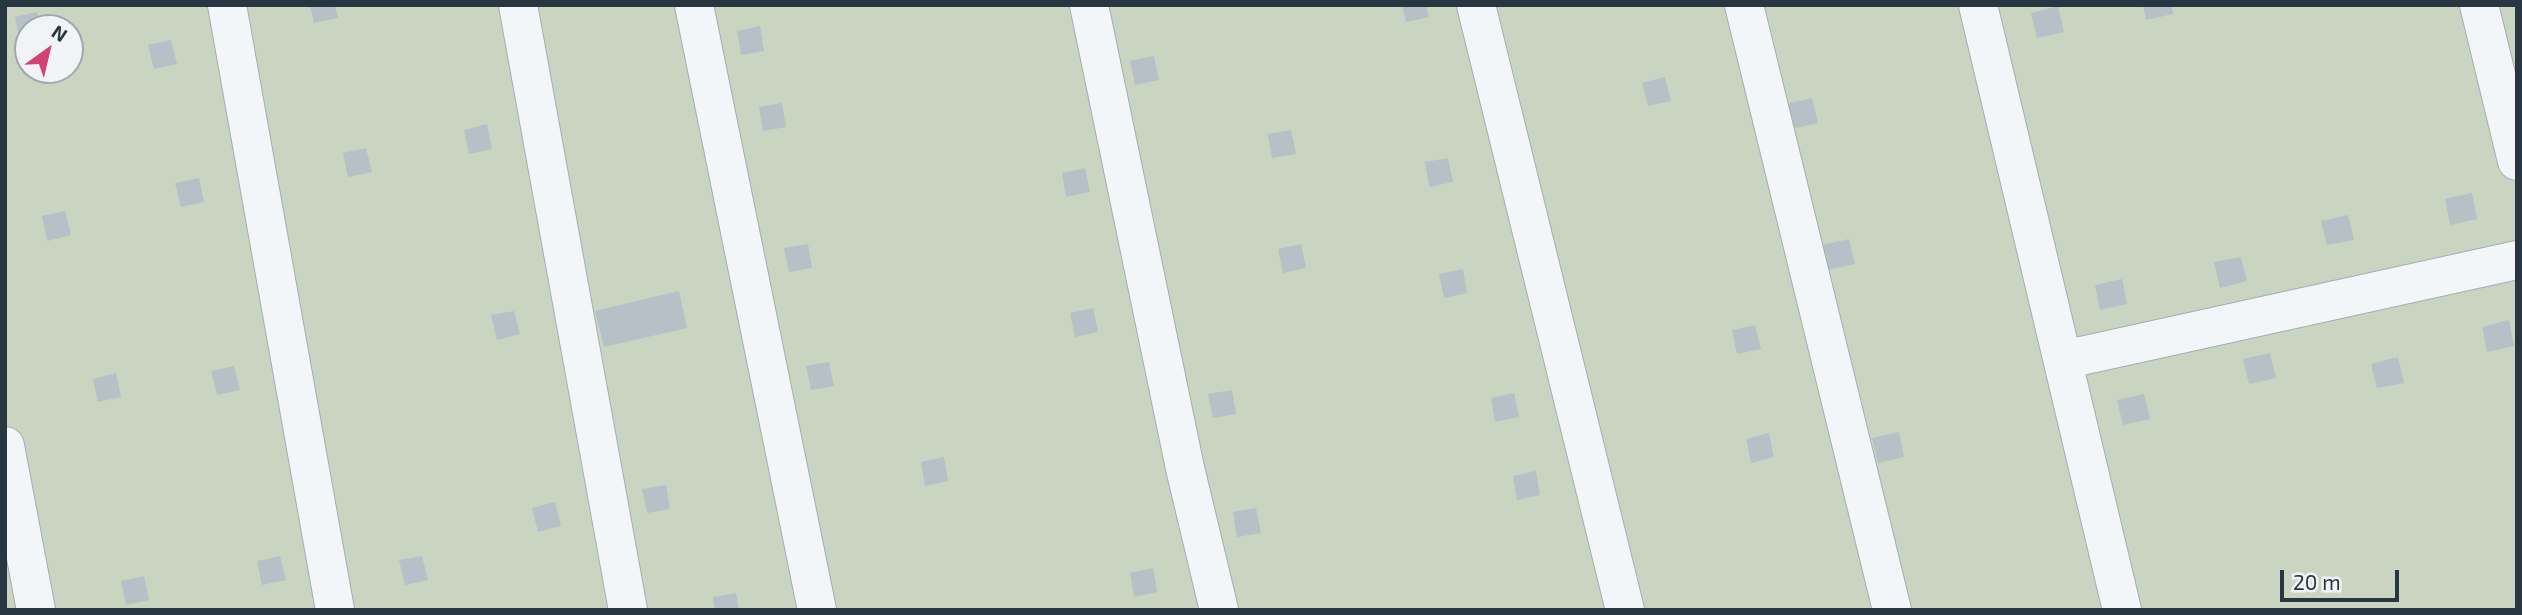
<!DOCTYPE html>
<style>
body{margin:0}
#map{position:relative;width:2522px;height:615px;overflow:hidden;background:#e0e6ea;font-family:"Exo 2",sans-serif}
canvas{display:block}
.frame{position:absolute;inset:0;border:7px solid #283642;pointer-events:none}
.north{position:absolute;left:14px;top:14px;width:70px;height:70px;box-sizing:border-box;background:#f0f4f7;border:2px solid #a0a8af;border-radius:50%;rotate:34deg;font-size:19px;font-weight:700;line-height:28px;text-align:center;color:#283642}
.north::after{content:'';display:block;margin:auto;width:24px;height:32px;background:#d24273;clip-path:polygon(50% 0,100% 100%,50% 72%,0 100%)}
.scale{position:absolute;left:2280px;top:570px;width:119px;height:32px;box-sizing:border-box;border:4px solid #283642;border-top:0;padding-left:9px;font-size:21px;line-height:24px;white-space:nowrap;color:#283642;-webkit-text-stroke:5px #f0f4f7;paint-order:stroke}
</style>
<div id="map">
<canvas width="2522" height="615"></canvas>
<div class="frame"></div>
<div class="north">N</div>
<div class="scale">20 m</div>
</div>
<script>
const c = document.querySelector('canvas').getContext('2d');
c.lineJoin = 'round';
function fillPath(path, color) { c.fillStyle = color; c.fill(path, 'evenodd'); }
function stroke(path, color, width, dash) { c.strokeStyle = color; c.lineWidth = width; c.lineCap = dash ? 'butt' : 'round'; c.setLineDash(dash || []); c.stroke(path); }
fillPath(new Path2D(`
 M 5,5 L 2517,5 L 2517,610 L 5,610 ZM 28,28 L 70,28 L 70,70 L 28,70 Z`), '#c9d4c1');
fillPath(new Path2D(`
 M 310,5 L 335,5 L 338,18 L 314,23 Z
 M 1402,5 L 1426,5 L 1429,17 L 1406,22 Z
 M 2143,5 L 2171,5 L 2173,14 L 2146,20 Z
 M 2058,6 L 2064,32 L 2037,38 L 2031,13 Z
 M 37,12 L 41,28 L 28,28 L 28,40 L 20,41 L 15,17 Z
 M 760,26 L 764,51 L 741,55 L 737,31 Z
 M 171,40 L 177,64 L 154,69 L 148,45 Z
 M 1154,56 L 1159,80 L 1135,85 L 1130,61 Z
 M 1665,77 L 1671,101 L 1648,106 L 1642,83 Z
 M 1812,98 L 1818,123 L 1791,129 L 1785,104 Z
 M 782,103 L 786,127 L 763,131 L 759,107 Z
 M 487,124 L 492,149 L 469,154 L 464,130 Z
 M 1291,130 L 1296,154 L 1272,158 L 1268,134 Z
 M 366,148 L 372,172 L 348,177 L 343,153 Z
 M 1448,158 L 1453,182 L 1429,187 L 1425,162 Z
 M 1085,168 L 1090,192 L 1066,197 L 1062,173 Z
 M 199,178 L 204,202 L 181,207 L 175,183 Z
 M 2472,193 L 2477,219 L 2450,225 L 2445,199 Z
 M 65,211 L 71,235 L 47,241 L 42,216 Z
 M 2348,215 L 2354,240 L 2327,245 L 2321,221 Z
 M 1849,239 L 1855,264 L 1828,270 L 1822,245 Z
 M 808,244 L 812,268 L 789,272 L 784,248 Z
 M 1301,244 L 1306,268 L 1283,273 L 1278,249 Z
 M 2241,257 L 2247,281 L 2220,288 L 2214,262 Z
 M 1463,269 L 1467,293 L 1444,298 L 1439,274 Z
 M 2122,279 L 2127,304 L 2100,310 L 2095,285 Z
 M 679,291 L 687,328 L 604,347 L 595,311 Z
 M 1093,308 L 1098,332 L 1075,337 L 1070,313 Z
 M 514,311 L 520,334 L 497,340 L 491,315 Z
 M 2509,320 L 2514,346 L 2487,352 L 2482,327 Z
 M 1755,325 L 1761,349 L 1737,354 L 1732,330 Z
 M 2270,353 L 2276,378 L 2249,384 L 2243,359 Z
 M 2398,357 L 2404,383 L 2377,388 L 2371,364 Z
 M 829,362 L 834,386 L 811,390 L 806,366 Z
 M 234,366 L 240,390 L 217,395 L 211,371 Z
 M 116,373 L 121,397 L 98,402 L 93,379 Z
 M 1232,390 L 1236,414 L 1213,418 L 1208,394 Z
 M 1514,393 L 1519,417 L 1495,422 L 1491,398 Z
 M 2144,394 L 2150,419 L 2123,425 L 2117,400 Z
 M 1899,432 L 1904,457 L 1878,463 L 1872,438 Z
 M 1769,433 L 1774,457 L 1751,463 L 1746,439 Z
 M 944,457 L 948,481 L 925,486 L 921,462 Z
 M 1536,471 L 1540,495 L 1517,500 L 1513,476 Z
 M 666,485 L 670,509 L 647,513 L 642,489 Z
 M 555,502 L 561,526 L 538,532 L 532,508 Z
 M 1256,508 L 1261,533 L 1237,537 L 1233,512 Z
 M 280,556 L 286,580 L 262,585 L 257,561 Z
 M 422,556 L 428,580 L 405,585 L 399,560 Z
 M 1153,568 L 1157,592 L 1134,597 L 1130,573 Z
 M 144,576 L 149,600 L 126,605 L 121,581 Z
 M 736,593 L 739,610 L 715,610 L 713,597 Z`), '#b7c0c7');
const minor = new Path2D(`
 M 227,5 L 335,610
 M 518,5 L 628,610
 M 694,5 L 817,610
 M 1089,5 L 1185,468 L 1219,610
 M 1476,5 L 1625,610
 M 1744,5 L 1892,610
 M 1978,5 L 2122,610
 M 2479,5 L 2517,161
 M 2063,360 L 2517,260
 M 5,446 L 36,610`);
stroke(minor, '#a5aeb4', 40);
stroke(minor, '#f3f6f8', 38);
</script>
